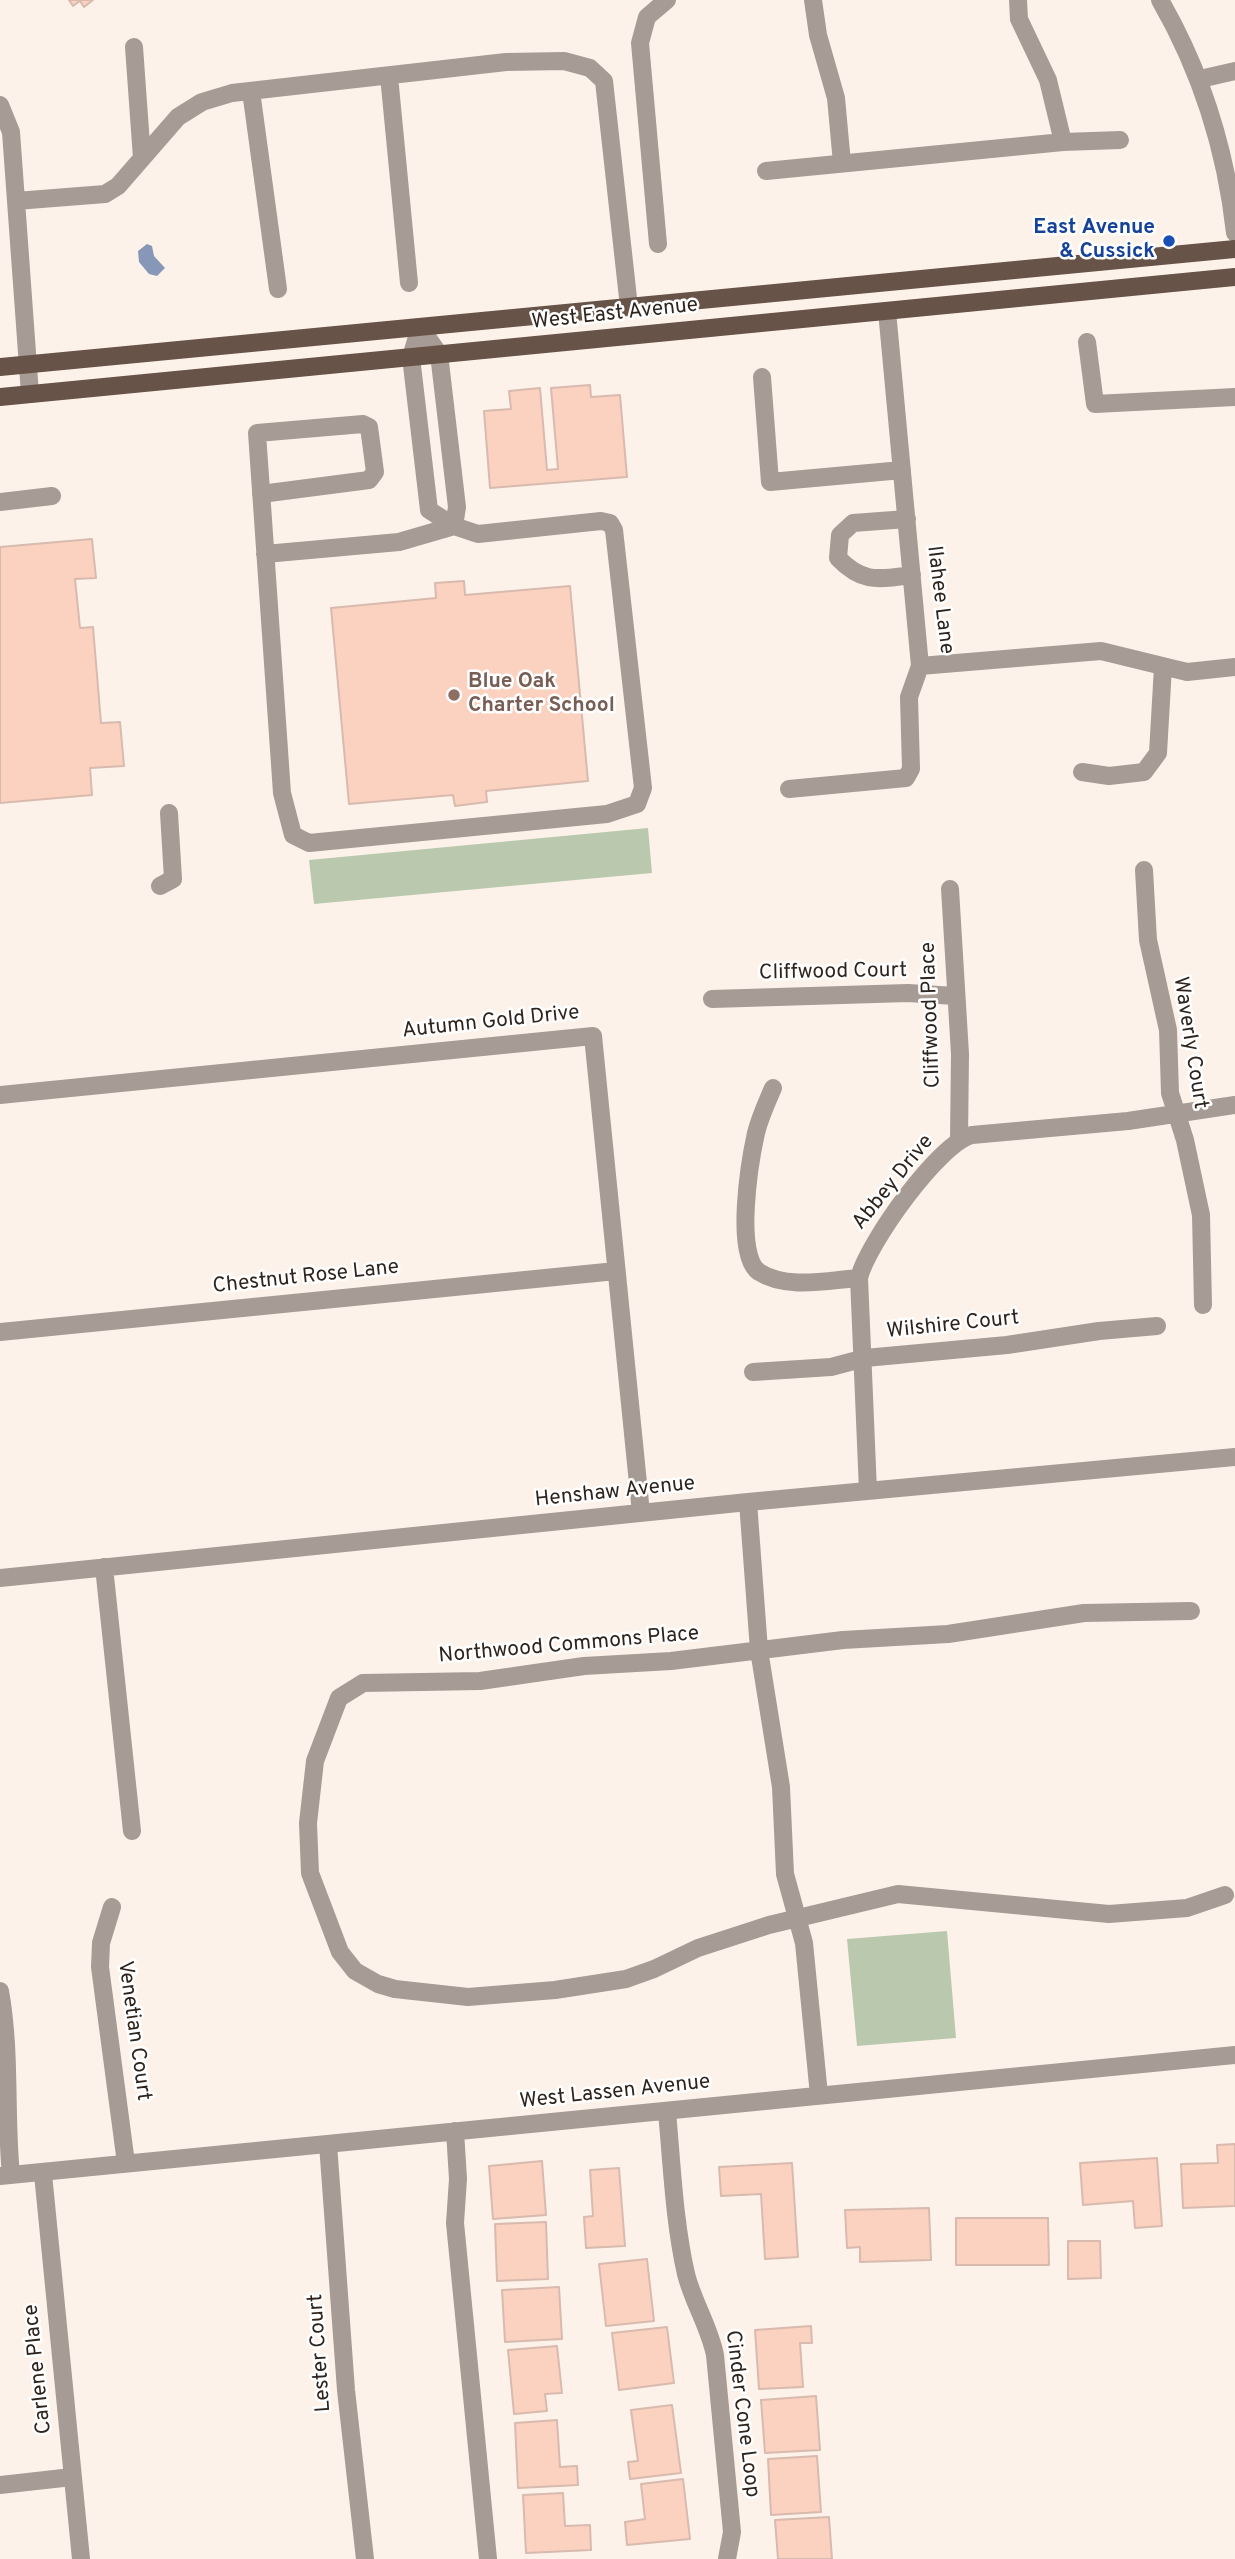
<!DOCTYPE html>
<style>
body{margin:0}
canvas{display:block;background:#fdf2ea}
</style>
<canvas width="1235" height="2559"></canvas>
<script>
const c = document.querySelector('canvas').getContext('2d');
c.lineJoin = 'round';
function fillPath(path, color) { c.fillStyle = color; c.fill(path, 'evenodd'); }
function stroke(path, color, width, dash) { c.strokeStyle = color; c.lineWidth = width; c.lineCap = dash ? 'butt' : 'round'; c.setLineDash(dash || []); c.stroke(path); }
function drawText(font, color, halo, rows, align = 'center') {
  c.font = font + ' Overpass,sans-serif'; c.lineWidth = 5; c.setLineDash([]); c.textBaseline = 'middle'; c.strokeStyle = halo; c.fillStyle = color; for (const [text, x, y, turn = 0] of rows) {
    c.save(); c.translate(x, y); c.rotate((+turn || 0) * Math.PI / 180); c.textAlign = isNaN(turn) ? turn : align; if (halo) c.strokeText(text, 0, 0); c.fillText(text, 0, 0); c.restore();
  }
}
fillPath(new Path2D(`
 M 648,828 L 652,873 L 314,904 L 309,860 Z
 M 947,1931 L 956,2038 L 857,2046 L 847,1939 Z`), '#bac9ad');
fillPath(new Path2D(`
 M 147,244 L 152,246 L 154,256 L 165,268 L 157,276 L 149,274 L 139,262 L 138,251 Z`), '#8697b8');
const building = new Path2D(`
 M 69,0 L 93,0 L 84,7 L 80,1 L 73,6 Z
 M 590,385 L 591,397 L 620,395 L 627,477 L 490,488 L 484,411 L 511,409 L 509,391 L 540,388 L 547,470 L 558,469 L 551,388 Z
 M 92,539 L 96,578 L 75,579 L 80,628 L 93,627 L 101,723 L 120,722 L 124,766 L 90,768 L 92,795 L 0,803 L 0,547 Z
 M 464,581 L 465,595 L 570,586 L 588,781 L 486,791 L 487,802 L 455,806 L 453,795 L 349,804 L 331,608 L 436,598 L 435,583 Z
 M 1235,2144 L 1235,2206 L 1183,2208 L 1181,2164 L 1218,2163 L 1217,2145 Z
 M 1157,2158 L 1162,2226 L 1135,2228 L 1133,2201 L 1083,2205 L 1080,2163 Z
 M 542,2161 L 546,2215 L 493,2219 L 489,2166 Z
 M 792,2163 L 798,2257 L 765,2259 L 761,2194 L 721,2196 L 719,2167 Z
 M 619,2168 L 625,2246 L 586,2248 L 584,2217 L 593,2216 L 590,2170 Z
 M 929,2208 L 931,2260 L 860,2262 L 860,2247 L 847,2248 L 845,2210 Z
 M 956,2218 L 1048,2218 L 1049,2265 L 956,2265 Z
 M 546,2222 L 548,2279 L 497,2281 L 495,2224 Z
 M 1068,2241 L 1100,2241 L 1101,2278 L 1068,2279 Z
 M 647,2259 L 654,2321 L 606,2326 L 599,2264 Z
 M 559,2287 L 562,2339 L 505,2342 L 502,2290 Z
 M 811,2326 L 812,2343 L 800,2343 L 803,2387 L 759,2389 L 755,2330 Z
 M 667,2327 L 674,2383 L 619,2390 L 612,2333 Z
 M 557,2346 L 562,2393 L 545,2394 L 547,2411 L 514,2414 L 508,2350 Z
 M 816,2396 L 820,2450 L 765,2453 L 761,2400 Z
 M 672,2405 L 681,2473 L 630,2479 L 628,2462 L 638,2461 L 631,2410 Z
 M 557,2420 L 560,2467 L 577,2466 L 578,2485 L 518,2488 L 515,2423 Z
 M 817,2456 L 821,2512 L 771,2515 L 768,2459 Z
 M 683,2479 L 690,2539 L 627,2545 L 625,2522 L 645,2519 L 641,2484 Z
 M 563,2493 L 565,2526 L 590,2525 L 591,2550 L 526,2553 L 523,2495 Z
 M 829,2517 L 832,2559 L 778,2559 L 775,2520 Z`);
fillPath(building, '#fbd1c0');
stroke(building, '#d8baae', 2);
stroke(new Path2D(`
 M 813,0 L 818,35 L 836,98 L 842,163
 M 1160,0 C 1202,73 1226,150 1235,233
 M 134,47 L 142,158
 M 389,76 L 409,283
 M 1200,79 L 1235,71
 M 251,91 L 278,289
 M 0,105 L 11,132 L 30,394
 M 1063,142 L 1120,140
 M 766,171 L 1063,142 L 1048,80 L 1019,19 L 1018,0
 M 16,201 L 105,194 L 118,186 L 178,117 L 202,102 L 232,93 L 506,62 L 564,61 L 590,68 L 604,81 L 629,307
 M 658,244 L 640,43 L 647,17 L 667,0
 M 887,311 L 920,666 L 1101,651 L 1187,672 L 1235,667
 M 420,327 L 439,354 L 457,507 L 454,526
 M 1087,342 L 1095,404 L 1235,397
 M 762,377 L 770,482 L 902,470
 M 261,494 L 369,480 L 375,472 L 369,427 L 363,424 L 257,433 L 282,793 L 293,835 L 309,843 L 607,814 L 637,804 L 643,788 L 614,530 L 610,523 L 601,521 L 478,534 L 454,526 L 429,510 L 411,357 L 420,327
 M 0,502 L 52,496
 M 907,519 L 853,523 L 840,535 L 838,558 C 863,584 879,579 912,575
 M 265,554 L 399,542 L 454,526
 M 1082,772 L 1109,776 L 1144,772 L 1158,753 L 1163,667
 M 789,789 L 906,778 L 911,769 L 909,697 L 920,666
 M 1144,870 L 1148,940 L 1168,1030 L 1170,1093 L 1185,1140 L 1201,1215 L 1203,1305
 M 160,886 L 173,879 L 169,813
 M 950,889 L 960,1054 L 959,1140
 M 712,999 L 908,993 L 955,996
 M 773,1088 C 767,1102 760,1117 756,1133 C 750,1160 734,1255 759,1272 C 787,1290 829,1280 859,1278
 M 0,1095 L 593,1036 L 641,1513
 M 0,1332 L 616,1271
 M 753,1372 L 831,1367 L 865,1358 L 1007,1345 L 1099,1331 L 1157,1326
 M 868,1491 L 859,1278 C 867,1244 939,1143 972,1135 L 1128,1121 L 1235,1105
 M 748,1502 L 759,1650 L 781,1787 L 785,1874 L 804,1943 L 819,2095
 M 104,1567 L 132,1831
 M 0,1578 L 748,1502 L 1235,1457
 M 1191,1611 L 1084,1613 L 948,1634 L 843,1640 L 671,1661 L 584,1666 L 480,1681 L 363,1683 L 339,1698 L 315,1761 L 308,1823 L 310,1873 L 340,1952 L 355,1971 L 378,1984 L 395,1989 L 468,1997 L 555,1990 L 626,1979 L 654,1969 L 698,1948 L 769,1925 L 898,1894 L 1109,1914 L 1187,1908 L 1225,1895
 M 112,1907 L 101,1943 L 100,1967 L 126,2163
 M 0,1991 C 11,2052 5,2114 11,2175
 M 667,2112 C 672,2165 674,2221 686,2274 C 693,2302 709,2326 715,2355 L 732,2532 L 727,2559
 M 455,2131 L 458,2179 L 455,2223 L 488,2559
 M 328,2144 L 346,2390 L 365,2559
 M 43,2174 L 81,2559
 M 0,2176 L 1235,2055
 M 0,2485 L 72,2477`), '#a79b95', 18);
stroke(new Path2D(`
 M 0,367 L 1235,249
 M 0,397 L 1235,277`), '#685348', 18);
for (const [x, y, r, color] of [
 [1169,241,7,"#1a4fb4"],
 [454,695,7,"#8d6e63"]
]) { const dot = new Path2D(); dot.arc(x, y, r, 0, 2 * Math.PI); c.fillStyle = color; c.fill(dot); stroke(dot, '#fff', 2.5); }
drawText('bold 21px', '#164399', '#fff', [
 ["East Avenue",1155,229],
 ["& Cussick",1155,253]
], 'right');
drawText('21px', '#2e241d', '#fff', [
 ["West East Avenue",615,315,-6],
 ["Ilahee Lane",939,600,83],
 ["Cliffwood Court",833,973,-1],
 ["Cliffwood Place",932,1015,-92],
 ["Autumn Gold Drive",491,1023,-6],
 ["Waverly Court",1189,1043,81],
 ["Abbey Drive",894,1183,-51],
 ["Chestnut Rose Lane",306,1278,-6],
 ["Wilshire Court",953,1326,-6],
 ["Henshaw Avenue",615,1493,-6],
 ["Northwood Commons Place",569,1646,-5],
 ["Venetian Court",133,2031,82],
 ["West Lassen Avenue",615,2093,-6],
 ["Lester Court",321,2353,-94],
 ["Carlene Place",39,2369,-96],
 ["Cinder Cone Loop",741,2414,83]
]);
drawText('bold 21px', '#785e54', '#fff', [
 ["Blue Oak",468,683],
 ["Charter School",468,707]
], 'left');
</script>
